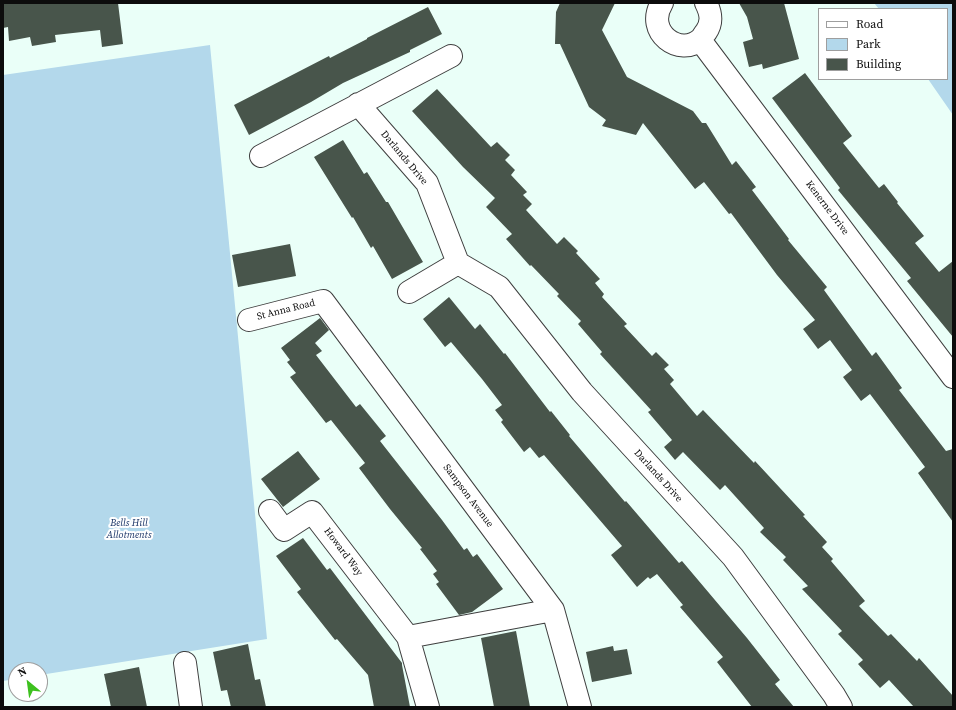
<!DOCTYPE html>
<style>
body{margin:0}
#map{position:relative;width:956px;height:710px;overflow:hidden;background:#eafff8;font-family:"Source Serif 4",serif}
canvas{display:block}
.frame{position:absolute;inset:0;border:4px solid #0c0c0c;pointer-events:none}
.legend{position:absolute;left:818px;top:8px;width:130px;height:72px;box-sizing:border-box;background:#fff;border:1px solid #9e9e9e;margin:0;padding:5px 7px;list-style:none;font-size:12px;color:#0c0c0c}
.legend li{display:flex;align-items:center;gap:8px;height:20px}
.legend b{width:20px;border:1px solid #9e9e9e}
.north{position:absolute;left:8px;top:662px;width:40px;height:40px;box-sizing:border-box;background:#fff;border:1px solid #9e9e9e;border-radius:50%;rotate:331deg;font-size:11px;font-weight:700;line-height:16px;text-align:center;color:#0c0c0c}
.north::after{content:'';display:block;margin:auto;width:14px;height:18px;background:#3dc11e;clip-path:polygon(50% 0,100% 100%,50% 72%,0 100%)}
</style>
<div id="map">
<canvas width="956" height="710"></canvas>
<div class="frame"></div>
<ul class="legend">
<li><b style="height:5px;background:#fff"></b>Road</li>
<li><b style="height:11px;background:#b3d8eb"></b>Park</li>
<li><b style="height:11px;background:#48554b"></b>Building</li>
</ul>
<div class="north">N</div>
</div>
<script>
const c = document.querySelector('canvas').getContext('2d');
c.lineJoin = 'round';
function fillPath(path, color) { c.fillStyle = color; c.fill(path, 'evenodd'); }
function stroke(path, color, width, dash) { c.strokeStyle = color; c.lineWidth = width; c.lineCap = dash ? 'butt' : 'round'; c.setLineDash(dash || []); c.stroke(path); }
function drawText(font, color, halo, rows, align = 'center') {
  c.font = font + ' "Source Serif 4",serif'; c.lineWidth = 4; c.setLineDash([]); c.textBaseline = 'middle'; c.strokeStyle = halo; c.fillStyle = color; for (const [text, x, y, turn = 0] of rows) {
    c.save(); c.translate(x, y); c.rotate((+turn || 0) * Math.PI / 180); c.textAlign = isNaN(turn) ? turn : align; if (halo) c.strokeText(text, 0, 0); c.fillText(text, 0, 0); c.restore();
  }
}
fillPath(new Path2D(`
 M 874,3 L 953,3 L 953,115 L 928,79 L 947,79 L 947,9 L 879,9 Z
 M 210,45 L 267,639 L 40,675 L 40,670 L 16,670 L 16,679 L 3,681 L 3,75 Z`), '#b3d8eb');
fillPath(new Path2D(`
 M 3,3 L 118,3 L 123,44 L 102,47 L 100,30 L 55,35 L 56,42 L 32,46 L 30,37 L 9,41 L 8,27 L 3,28 Z
 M 560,3 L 615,3 L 602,30 L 627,77 L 693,111 L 702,123 L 706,123 L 732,165 L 736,161 L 756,187 L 752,190 L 789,239 L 788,240 L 827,287 L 824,290 L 872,356 L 876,352 L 902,388 L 899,390 L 946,451 L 953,449 L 953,522 L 918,473 L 925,467 L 870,394 L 861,401 L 843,377 L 852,370 L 830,340 L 818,349 L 803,329 L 815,320 L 777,275 L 731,213 L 729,214 L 704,182 L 695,189 L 643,123 L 636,135 L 602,126 L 606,120 L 589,107 L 560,44 L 555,44 L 556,12 Z
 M 739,3 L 784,3 L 799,59 L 763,69 L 762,64 L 749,67 L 743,42 L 753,39 L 747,17 Z
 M 428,7 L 442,34 L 410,50 L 410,52 L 343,83 L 311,102 L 249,135 L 234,105 L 329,56 L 330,58 L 367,39 L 367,38 Z
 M 805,73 L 852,136 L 843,143 L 879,188 L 884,184 L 898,202 L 897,203 L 924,236 L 915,243 L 939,272 L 953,261 L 953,337 L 907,281 L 911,278 L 838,190 L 840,188 L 772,98 Z
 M 437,89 L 491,147 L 497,142 L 510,155 L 505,160 L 515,170 L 511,175 L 527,192 L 523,195 L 532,204 L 526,210 L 557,244 L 564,237 L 578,251 L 576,253 L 600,279 L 595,283 L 604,294 L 602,297 L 627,324 L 624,326 L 652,356 L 656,352 L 669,365 L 664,369 L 674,380 L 670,384 L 697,416 L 703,410 L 754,463 L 755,461 L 805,515 L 803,516 L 827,542 L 822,547 L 833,559 L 831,561 L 865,601 L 859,606 L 888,636 L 891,634 L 917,661 L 919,658 L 953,696 L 953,707 L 914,707 L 889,680 L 880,688 L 858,664 L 863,660 L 838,634 L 842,631 L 802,589 L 808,586 L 783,560 L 786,557 L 760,532 L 764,528 L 725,485 L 720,490 L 683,452 L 675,460 L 664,447 L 672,440 L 648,412 L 651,410 L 600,354 L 602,352 L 578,324 L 581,321 L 557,296 L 559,294 L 531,265 L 530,266 L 506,239 L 512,234 L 486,207 L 495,198 L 463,167 L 412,111 Z
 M 343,140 L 364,174 L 367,172 L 386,202 L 388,202 L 423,262 L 392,279 L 373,246 L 371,248 L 353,217 L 352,218 L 314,157 Z
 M 290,244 L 296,276 L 238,287 L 232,255 Z
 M 449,297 L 475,329 L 480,324 L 504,354 L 505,353 L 550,412 L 551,411 L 570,435 L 569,436 L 625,502 L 626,501 L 679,563 L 682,561 L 747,638 L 780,680 L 775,684 L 794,707 L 752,707 L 717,662 L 723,657 L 680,607 L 683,605 L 657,574 L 650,579 L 648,577 L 637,587 L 611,555 L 622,546 L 544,455 L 539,458 L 530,447 L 524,452 L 501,422 L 503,420 L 495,410 L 502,405 L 482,379 L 451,342 L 445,347 L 423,319 Z
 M 320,318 L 329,330 L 315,343 L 322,351 L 316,355 L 356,407 L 360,404 L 386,436 L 380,441 L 442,520 L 464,550 L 467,548 L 473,557 L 477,554 L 503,589 L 472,612 L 459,615 L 436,584 L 439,582 L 433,574 L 437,571 L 420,549 L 422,548 L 390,509 L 359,468 L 365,463 L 331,420 L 326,423 L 290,377 L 296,373 L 287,362 L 290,360 L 281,348 Z
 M 298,451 L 320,479 L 283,507 L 261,479 Z
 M 303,538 L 327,570 L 330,568 L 402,663 L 402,665 L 410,707 L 374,707 L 368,675 L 337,639 L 335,640 L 297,592 L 301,589 L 276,556 Z
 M 516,631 L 530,707 L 494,707 L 481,638 Z
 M 248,644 L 255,680 L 260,679 L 266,707 L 231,707 L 227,690 L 221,691 L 213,652 Z
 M 613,646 L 614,651 L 627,649 L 632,674 L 592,682 L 586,652 Z
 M 139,667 L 147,707 L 111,707 L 104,674 Z`), '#48554b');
const minor = new Path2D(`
 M 662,3 C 644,32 680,58 701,39 C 703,37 704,34 706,32 C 713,22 711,13 706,3
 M 700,40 L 953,377
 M 358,104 L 427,183 L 458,263 L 499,287 L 582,392 L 733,557 L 834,695 L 841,707
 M 261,156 L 451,56
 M 409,292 L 458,263
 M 249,320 L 323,301 L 553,610 L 580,707
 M 270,511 L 284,530 L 312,512 L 408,637 L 428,707
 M 408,637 L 553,610
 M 185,663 L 191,707`);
stroke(minor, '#3f3f3f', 24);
stroke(minor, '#fff', 22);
drawText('10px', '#0c0c0c', '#fff', [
 ["Darlands Drive",404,158,50],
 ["Kenerne Drive",827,208,53],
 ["St Anna Road",286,310,-14],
 ["Darlands Drive",658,476,48],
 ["Sampson Avenue",468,496,53],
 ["Howard Way",343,552,53]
]);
drawText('italic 10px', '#1a3466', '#fff', [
 ["Bells Hill",129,523],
 ["Allotments",129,535]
]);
</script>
